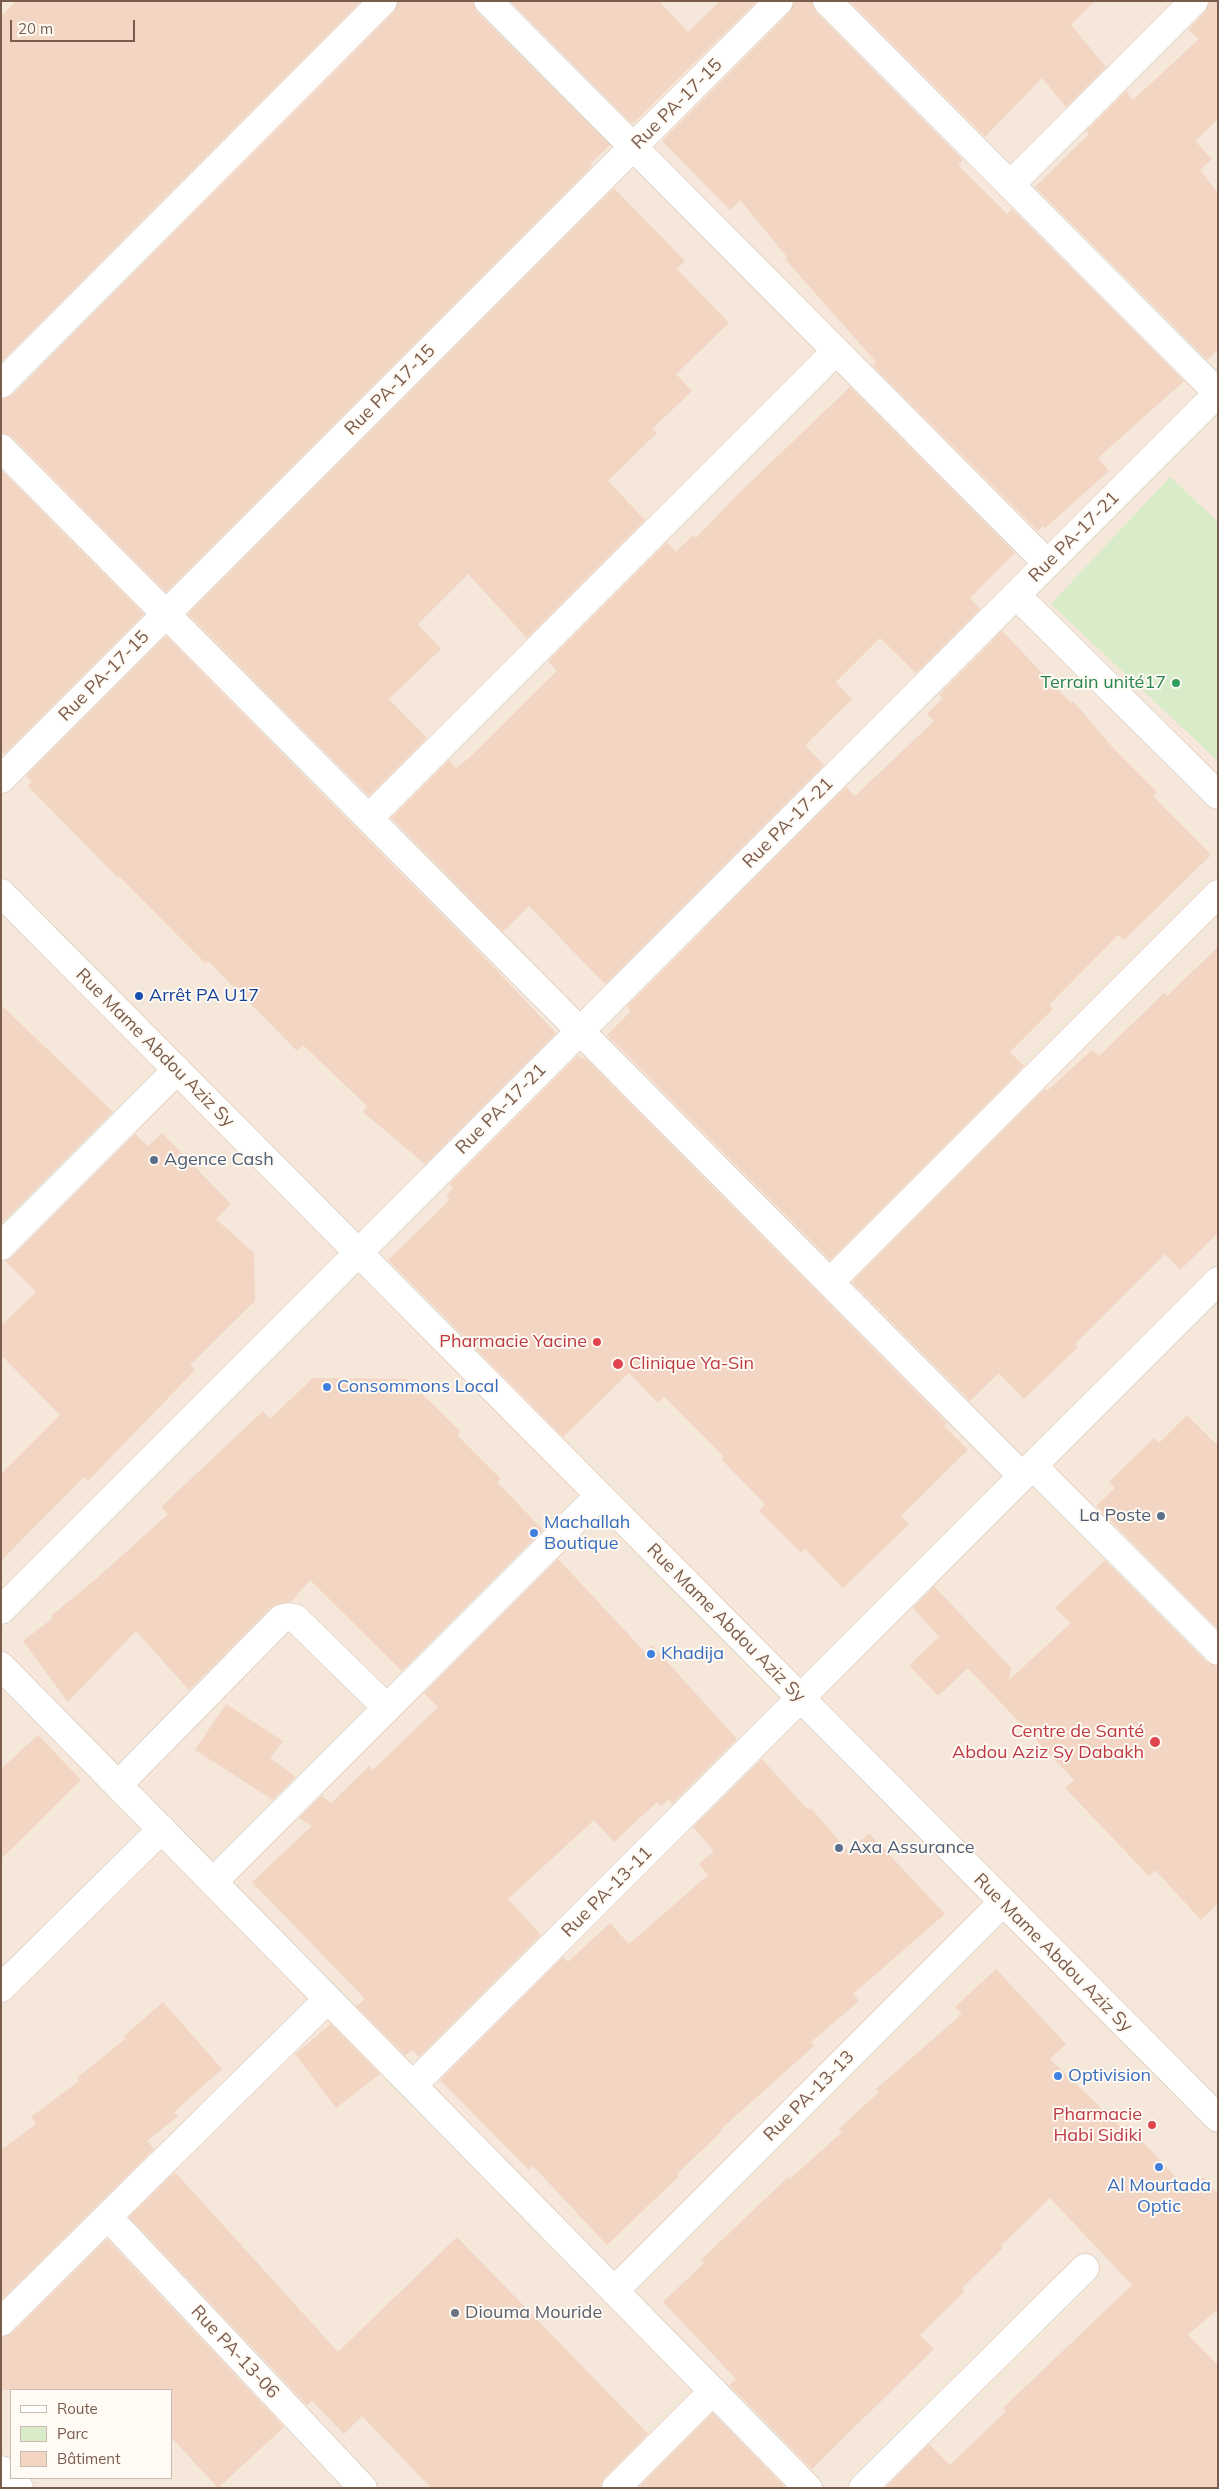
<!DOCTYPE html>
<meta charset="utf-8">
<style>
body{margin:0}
#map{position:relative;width:1219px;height:2489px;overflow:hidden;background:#fdf6ec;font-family:Mulish,sans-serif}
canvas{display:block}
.frame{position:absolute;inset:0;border:2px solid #7a5c4d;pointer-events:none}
.legend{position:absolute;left:10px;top:2389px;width:162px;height:90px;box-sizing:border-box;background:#fffaf3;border:1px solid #cabbb1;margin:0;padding:6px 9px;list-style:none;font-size:15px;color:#7a5c4d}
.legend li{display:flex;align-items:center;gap:10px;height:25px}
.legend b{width:25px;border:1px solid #cabbb1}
.scale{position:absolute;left:10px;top:20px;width:125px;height:22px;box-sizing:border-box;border:2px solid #7a5c4d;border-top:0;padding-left:6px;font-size:15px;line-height:18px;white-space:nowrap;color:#7a5c4d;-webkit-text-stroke:4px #fffaf3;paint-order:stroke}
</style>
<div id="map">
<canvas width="1219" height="2489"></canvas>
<div class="frame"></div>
<ul class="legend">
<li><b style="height:6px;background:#fff"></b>Route</li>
<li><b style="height:14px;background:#d8ecc9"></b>Parc</li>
<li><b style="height:14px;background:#f3d5c3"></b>Bâtiment</li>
</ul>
<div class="scale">20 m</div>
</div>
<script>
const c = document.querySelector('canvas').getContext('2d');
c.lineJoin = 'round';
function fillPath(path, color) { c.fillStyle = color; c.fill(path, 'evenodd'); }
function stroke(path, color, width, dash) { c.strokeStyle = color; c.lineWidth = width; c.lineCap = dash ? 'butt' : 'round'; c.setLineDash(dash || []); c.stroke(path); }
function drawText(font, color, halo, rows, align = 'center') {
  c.font = font + ' Mulish,sans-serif'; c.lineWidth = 4; c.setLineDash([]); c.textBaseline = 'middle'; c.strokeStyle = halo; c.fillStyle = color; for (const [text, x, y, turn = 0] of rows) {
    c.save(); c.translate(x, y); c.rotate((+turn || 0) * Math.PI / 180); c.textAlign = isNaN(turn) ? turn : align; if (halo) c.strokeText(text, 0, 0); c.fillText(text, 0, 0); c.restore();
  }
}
fillPath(new Path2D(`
 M 1,1 L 1218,1 L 1218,2488 L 1,2488 ZM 11,2390 L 171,2390 L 171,2478 L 11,2478 Z`), '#f5e8da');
fillPath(new Path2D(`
 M 1170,477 L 1218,522 L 1218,761 L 1051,604 Z`), '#d8ecc9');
fillPath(new Path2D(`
 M 16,1 L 361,1 L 1,362 L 1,16 Z
 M 398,1 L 473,1 L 477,12 L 610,145 L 590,164 L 592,166 L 166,592 L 12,437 L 1,433 L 1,399 L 12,395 L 394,12 Z
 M 510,1 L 659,1 L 688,32 L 720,1 L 757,1 L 632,124 Z
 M 794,1 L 812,1 L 816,12 L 963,160 L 958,165 L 1007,214 L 1012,209 L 1184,381 L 1098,458 L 1109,471 L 1045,528 L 1043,526 L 1038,531 L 872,365 L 876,362 L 785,259 L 787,257 L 740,200 L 730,210 L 662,141 L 790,12 Z
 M 849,1 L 1095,1 L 1071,25 L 1106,67 L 1066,107 L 1042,78 L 985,137 Z
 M 1209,1 L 1218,1 L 1218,119 L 1195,141 L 1212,159 L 1200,170 L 1218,193 L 1218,350 L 1207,360 L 1035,187 L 1089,134 L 1086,131 L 1126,91 L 1133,100 L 1199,39 L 1188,30 L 1205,12 Z
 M 614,188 L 685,261 L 677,269 L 729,323 L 676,374 L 692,391 L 652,429 L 657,433 L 608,481 L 645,520 L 527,638 L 468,574 L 418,624 L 441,649 L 389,699 L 427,738 L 369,796 L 188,614 Z
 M 850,387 L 1015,553 L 970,598 L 980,609 L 916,673 L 880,638 L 836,682 L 852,699 L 805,745 L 824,765 L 605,984 L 529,906 L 503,932 L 391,818 L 449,760 L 456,768 L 469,758 L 557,671 L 548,661 L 667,542 L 676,552 L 693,535 L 696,538 L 739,493 Z
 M 1,470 L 144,614 L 4,754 L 1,751 Z
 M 1002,631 L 1071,703 L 1073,701 L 1114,749 L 1157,792 L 1153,796 L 1211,855 L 1124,940 L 1118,935 L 1049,1005 L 1053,1009 L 1010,1052 L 1024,1066 L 830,1260 L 607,1035 L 631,1011 L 627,1006 L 846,787 L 855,796 L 934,721 L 927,714 L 943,698 L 939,695 Z
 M 166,636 L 481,954 L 556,1033 L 425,1164 L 363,1112 L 367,1106 L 303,1045 L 297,1051 L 208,961 L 206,964 L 120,877 L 118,878 L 28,786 L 32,782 L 26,776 Z
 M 1218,947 L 1218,1233 L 1180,1270 L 1165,1254 L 1075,1344 L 1078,1347 L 1024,1399 L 999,1373 L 970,1401 L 852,1282 L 1045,1089 L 1047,1091 L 1092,1050 L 1099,1056 L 1164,993 L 1167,996 Z
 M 1,1005 L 113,1112 L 1,1224 Z
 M 578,1055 L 582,1059 L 584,1057 L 947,1423 L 944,1426 L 968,1450 L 901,1516 L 909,1524 L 843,1588 L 805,1549 L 801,1553 L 759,1511 L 765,1504 L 722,1460 L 724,1457 L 664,1396 L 658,1403 L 629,1373 L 563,1437 L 388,1260 L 450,1200 L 446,1195 L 453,1188 L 449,1184 Z
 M 162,1133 L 231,1204 L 216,1219 L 254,1253 L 255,1301 L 190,1365 L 195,1370 L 88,1481 L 84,1477 L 1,1561 L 1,1474 L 60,1415 L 1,1355 L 1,1326 L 36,1292 L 5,1261 L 12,1257 L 135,1134 L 148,1146 Z
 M 313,1378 L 407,1379 L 460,1431 L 457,1435 L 501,1479 L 497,1482 L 543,1530 L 402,1671 L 310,1580 L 291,1602 L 277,1604 L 270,1608 L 189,1690 L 136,1631 L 68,1702 L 23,1641 L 53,1618 L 51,1616 L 95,1580 L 168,1514 L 161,1507 L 263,1411 L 270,1419 Z
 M 1187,1415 L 1218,1446 L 1218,1629 L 1096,1506 L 1115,1488 L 1109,1482 L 1154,1438 L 1159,1443 Z
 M 558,1559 L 645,1652 L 652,1645 L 737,1739 L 672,1804 L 669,1799 L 661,1806 L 657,1802 L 614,1842 L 594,1820 L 508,1899 L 541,1935 L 419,2057 L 412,2050 L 405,2055 L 356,2006 L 365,1999 L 252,1882 L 312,1826 L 299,1818 L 321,1796 L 331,1803 L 369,1766 L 373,1770 L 438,1707 L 424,1693 Z
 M 1105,1560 L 1207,1662 L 1218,1666 L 1218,1904 L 1201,1920 L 1155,1870 L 1149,1876 L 1065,1788 L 1074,1780 L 968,1668 L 938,1696 L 909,1665 L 939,1637 L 913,1608 L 934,1586 L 1011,1668 L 1009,1680 L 1071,1623 L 1055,1608 Z
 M 226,1704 L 283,1741 L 270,1758 L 296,1777 L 273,1800 L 195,1750 Z
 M 38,1735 L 81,1780 L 1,1859 L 1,1769 Z
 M 762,1759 L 808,1810 L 811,1808 L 849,1852 L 869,1833 L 945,1914 L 853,1994 L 859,2001 L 811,2042 L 814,2046 L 720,2130 L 722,2131 L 677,2174 L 679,2176 L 607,2245 L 533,2166 L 529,2170 L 440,2080 L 563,1957 L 568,1962 L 610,1923 L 629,1944 L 708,1875 L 699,1864 L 714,1851 L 693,1827 Z
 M 996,1969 L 1066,2044 L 1050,2059 L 1123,2129 L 1127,2125 L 1188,2190 L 1203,2177 L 1218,2194 L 1218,2309 L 1188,2335 L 1218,2365 L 1218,2488 L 885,2488 L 929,2444 L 950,2465 L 1006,2411 L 1003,2408 L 1132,2285 L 1050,2198 L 1001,2246 L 1003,2248 L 962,2288 L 965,2291 L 920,2335 L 934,2349 L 812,2469 L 729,2385 L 736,2379 L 663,2302 L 704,2263 L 701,2260 L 788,2177 L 790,2179 L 842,2132 L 839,2129 L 879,2092 L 876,2089 L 962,2014 L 955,2007 Z
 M 163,2002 L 222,2069 L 174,2112 L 178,2116 L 147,2141 L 154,2149 L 1,2300 L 1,2150 L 36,2124 L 31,2117 L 79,2081 L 77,2078 L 125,2039 L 123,2037 Z
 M 331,2024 L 380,2074 L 336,2108 L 295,2054 Z
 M 175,2172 L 338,2352 L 457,2237 L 648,2434 L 605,2477 L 601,2488 L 431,2488 L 362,2416 L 344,2434 L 312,2401 L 307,2405 L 129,2217 Z
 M 107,2239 L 284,2427 L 218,2488 L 171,2437 L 171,2390 L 1,2390 L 1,2337 L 12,2333 Z
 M 713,2413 L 786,2488 L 638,2488 Z`), '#f3d5c3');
const street = new Path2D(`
 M 488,1 L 1047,563
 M 827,1 L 1218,393
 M 1010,185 L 1194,1
 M 1,384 L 383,1
 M 1,448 L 1022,1476
 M 1016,595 L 1218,795
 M 1,779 L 779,1
 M 369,818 L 836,351
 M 1,1246 L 177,1070
 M 830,1282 L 1218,894
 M 1033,1466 L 1218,1651
 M 1,1610 L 1218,393
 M 1,1666 L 808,2488
 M 118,1785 L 281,1619 L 288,1617 L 295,1618 L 387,1708
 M 213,1882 L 599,1496
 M 1,1988 L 162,1829
 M 413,2085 L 1218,1281
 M 108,2217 L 363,2488
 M 615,2290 L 1003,1902
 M 1,2322 L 328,1999
 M 1,2470 L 19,2488
 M 616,2488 L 713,2391
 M 863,2488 L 1085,2268`);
const secondary = new Path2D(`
 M 1,893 L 1218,2118`);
stroke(street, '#d1beb0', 29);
stroke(secondary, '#d6c0b0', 29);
stroke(street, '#fff', 28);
stroke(secondary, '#fff', 28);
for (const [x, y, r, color] of [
 [1176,683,5,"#2e9e5b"],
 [139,996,5,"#1a4fb4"],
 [154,1160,5,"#5c6f8a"],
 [597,1342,5,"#e0444e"],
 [618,1364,6,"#e0444e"],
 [327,1387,5,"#3f7fe0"],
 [1161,1516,5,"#5c6f8a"],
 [534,1533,5,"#3f7fe0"],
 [651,1654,5,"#3f7fe0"],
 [1155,1742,6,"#e0444e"],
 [839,1848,5,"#5c6f8a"],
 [1058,2076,5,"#3f7fe0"],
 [1152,2125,5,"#e0444e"],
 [1159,2167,5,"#3f7fe0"],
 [455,2313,5,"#6b7280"]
]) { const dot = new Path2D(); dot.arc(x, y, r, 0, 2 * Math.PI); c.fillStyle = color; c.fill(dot); stroke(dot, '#fffaf3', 2); }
drawText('18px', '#7a5c4d', '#fffaf3', [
 ["Rue PA-17-15",677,104,-45],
 ["Rue PA-17-15",390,390,-45],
 ["Rue PA-17-21",1074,537,-45],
 ["Rue PA-17-15",104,676,-45],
 ["Rue PA-17-21",788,823,-45],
 ["Rue Mame Abdou Aziz Sy",155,1048,45],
 ["Rue PA-17-21",501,1109,-45],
 ["Rue Mame Abdou Aziz Sy",726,1623,45],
 ["Rue PA-13-11",607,1892,-45],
 ["Rue Mame Abdou Aziz Sy",1053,1953,45],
 ["Rue PA-13-13",809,2096,-45],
 ["Rue PA-13-06",235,2352,47]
]);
drawText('18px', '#27864d', '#fffaf3', [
 ["Terrain unité17",1166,683]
], 'right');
drawText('18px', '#164399', '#fffaf3', [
 ["Arrêt PA U17",149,996]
], 'left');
drawText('18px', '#4e5e75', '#fffaf3', [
 ["Agence Cash",164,1160],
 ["La Poste",1151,1516,"right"],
 ["Axa Assurance",849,1848]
], 'left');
drawText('18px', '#be3a42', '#fffaf3', [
 ["Pharmacie Yacine",587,1342],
 ["Clinique Ya-Sin",629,1364,"left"],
 ["Centre de Santé",1144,1732],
 ["Abdou Aziz Sy Dabakh",1144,1753],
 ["Pharmacie",1142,2115],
 ["Habi Sidiki",1142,2136]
], 'right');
drawText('18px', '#366cbe', '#fffaf3', [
 ["Consommons Local",337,1387],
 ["Machallah",544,1523],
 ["Boutique",544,1544],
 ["Khadija",661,1654],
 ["Optivision",1068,2076],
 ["Al Mourtada",1159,2186,"center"],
 ["Optic",1159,2207,"center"]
], 'left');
drawText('18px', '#5b616d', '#fffaf3', [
 ["Diouma Mouride",465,2313]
], 'left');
</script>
